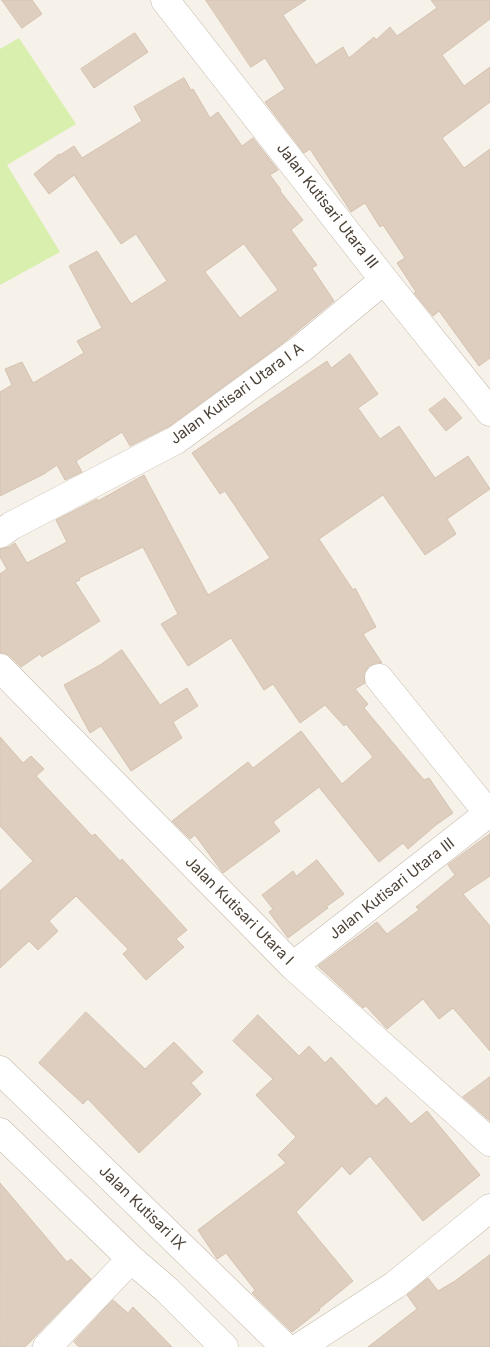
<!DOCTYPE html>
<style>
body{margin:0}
canvas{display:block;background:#f6f1e9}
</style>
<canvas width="490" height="1347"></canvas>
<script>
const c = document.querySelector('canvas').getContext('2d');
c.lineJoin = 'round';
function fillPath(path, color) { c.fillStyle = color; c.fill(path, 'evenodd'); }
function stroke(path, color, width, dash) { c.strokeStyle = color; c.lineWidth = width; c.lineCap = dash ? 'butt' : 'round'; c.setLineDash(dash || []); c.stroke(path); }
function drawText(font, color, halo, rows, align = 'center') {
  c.font = font + ' Inter,sans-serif'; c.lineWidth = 5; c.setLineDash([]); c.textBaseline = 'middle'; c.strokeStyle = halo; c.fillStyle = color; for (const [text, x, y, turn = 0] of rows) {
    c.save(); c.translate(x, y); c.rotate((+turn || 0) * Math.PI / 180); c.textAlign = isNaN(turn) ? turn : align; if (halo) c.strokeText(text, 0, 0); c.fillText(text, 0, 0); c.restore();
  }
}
fillPath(new Path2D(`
 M 19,38 L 76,124 L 7,165 L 60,252 L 0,285 L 0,49 Z`), '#d9efae');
const building = new Path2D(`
 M 2,0 L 32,0 L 42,14 L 22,28 Z
 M 206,0 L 306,0 L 283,15 L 316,65 L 343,47 L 349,58 L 374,37 L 376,40 L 390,27 L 397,36 L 437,8 L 431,0 L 490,0 L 490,19 L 442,55 L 464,86 L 490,67 L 490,102 L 442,138 L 464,168 L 490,149 L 490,358 L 479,366 L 439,311 L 433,316 L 414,293 L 416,292 L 397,263 L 405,258 L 383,225 L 380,227 L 365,203 L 351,212 L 310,149 L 304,153 L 265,102 L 285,89 L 265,58 L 251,67 Z
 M 135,33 L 148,52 L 94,88 L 81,69 Z
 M 184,78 L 191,90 L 193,89 L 210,118 L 218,112 L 242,146 L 253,138 L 278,170 L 270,175 L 281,190 L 280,191 L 303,220 L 291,230 L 317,265 L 312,268 L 334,301 L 283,343 L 168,427 L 130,446 L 122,432 L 76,461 L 82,472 L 65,480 L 57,465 L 44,474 L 0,496 L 0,392 L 12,385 L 5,369 L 22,362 L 33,383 L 84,353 L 77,341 L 102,328 L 69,266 L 97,251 L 131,304 L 167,281 L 136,234 L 121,244 L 74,175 L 49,194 L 34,174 L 59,154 L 60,155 L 74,146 L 82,158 L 142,121 L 134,107 ZM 244,244 L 278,290 L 240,318 L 205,272 Z
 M 350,354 L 378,394 L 358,408 L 380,439 L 399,426 L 435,478 L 468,456 L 490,489 L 447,519 L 456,534 L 425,555 L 383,495 L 319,539 L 353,590 L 355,588 L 376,627 L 363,634 L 382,663 L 376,663 L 369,666 L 364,673 L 365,683 L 355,689 L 368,704 L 364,708 L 424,780 L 429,778 L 453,813 L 436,825 L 408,849 L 403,843 L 379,862 L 319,787 L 273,822 L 280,831 L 223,873 L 195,835 L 190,839 L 172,821 L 248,762 L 253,768 L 301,731 L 342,784 L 373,757 L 346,724 L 344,726 L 325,705 L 300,723 L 273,684 L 264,690 L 231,638 L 188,666 L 161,624 L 178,614 L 143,547 L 79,578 L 80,580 L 75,582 L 100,621 L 42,657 L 40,654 L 21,667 L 11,657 L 5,653 L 0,653 L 0,574 L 7,569 L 0,557 L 0,549 L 9,547 L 15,543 L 27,563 L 67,542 L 56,520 L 97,499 L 98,501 L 144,475 L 208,595 L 270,558 L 225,491 L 220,494 L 192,453 L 327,361 L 331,368 Z
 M 445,398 L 462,418 L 446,431 L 429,410 Z
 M 122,650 L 160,705 L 187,688 L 198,706 L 173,722 L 182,738 L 131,771 L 101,726 L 90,733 L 64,685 L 100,665 Z
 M 0,737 L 23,763 L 31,756 L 44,769 L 36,776 L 92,836 L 95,834 L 120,861 L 122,859 L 187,930 L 176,939 L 184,947 L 146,980 L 123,954 L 128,949 L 76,896 L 49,921 L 58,931 L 38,950 L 29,941 L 0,968 L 0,891 L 33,861 L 0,826 Z
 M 490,834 L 490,876 L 463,894 L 490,926 L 490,1051 L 453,1008 L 439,1019 L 423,999 L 387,1029 L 366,1006 L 363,1008 L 318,966 L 377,922 L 387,934 L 419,910 L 416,907 L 455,875 L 448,865 Z
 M 317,860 L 344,894 L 326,907 L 328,908 L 288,938 L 269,912 L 273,909 L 262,895 L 293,871 L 296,876 Z
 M 86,1012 L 145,1069 L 174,1042 L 203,1072 L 191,1083 L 201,1094 L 139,1153 L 88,1099 L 83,1104 L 39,1063 Z
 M 258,1015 L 299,1056 L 309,1046 L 325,1063 L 331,1057 L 376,1106 L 386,1097 L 411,1124 L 427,1111 L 480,1175 L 423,1221 L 370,1156 L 350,1175 L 342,1166 L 296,1212 L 353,1281 L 319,1309 L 320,1310 L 292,1332 L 252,1293 L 255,1290 L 226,1253 L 217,1259 L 198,1230 L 286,1163 L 278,1155 L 296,1137 L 256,1095 L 273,1079 L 233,1041 Z
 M 490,1077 L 490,1121 L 463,1097 Z
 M 0,1183 L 67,1262 L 71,1259 L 91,1279 L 25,1347 L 0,1347 Z
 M 490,1255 L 490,1347 L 368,1347 L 417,1309 L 407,1295 L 428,1278 L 438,1291 L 455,1281 Z
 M 113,1300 L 128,1313 L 133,1307 L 172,1347 L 79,1347 L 74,1342 Z`);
fillPath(building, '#ddcec0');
stroke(building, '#d5c2af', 1);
const minor = new Path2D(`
 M 165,0 L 384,280 L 490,412
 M 0,534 L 11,526 L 176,440 L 302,348 L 384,280
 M 0,668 L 293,966 L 490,1142
 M 379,678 L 488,813
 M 293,966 L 490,812
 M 0,1070 L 285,1347
 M 0,1132 L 131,1259 L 167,1290 L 224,1347
 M 47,1347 L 131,1259
 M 300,1347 L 395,1285 L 490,1208`);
stroke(minor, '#c6baad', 29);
stroke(minor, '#fff', 28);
drawText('15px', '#4b4136', '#fff', [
 ["Jalan Kutisari Utara III",327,206,52],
 ["Jalan Kutisari Utara I A",237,394,-36],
 ["Jalan Kutisari Utara III",392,889,-38],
 ["Jalan Kutisari Utara I",239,911,45],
 ["Jalan Kutisari IX",142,1208,44]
]);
</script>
